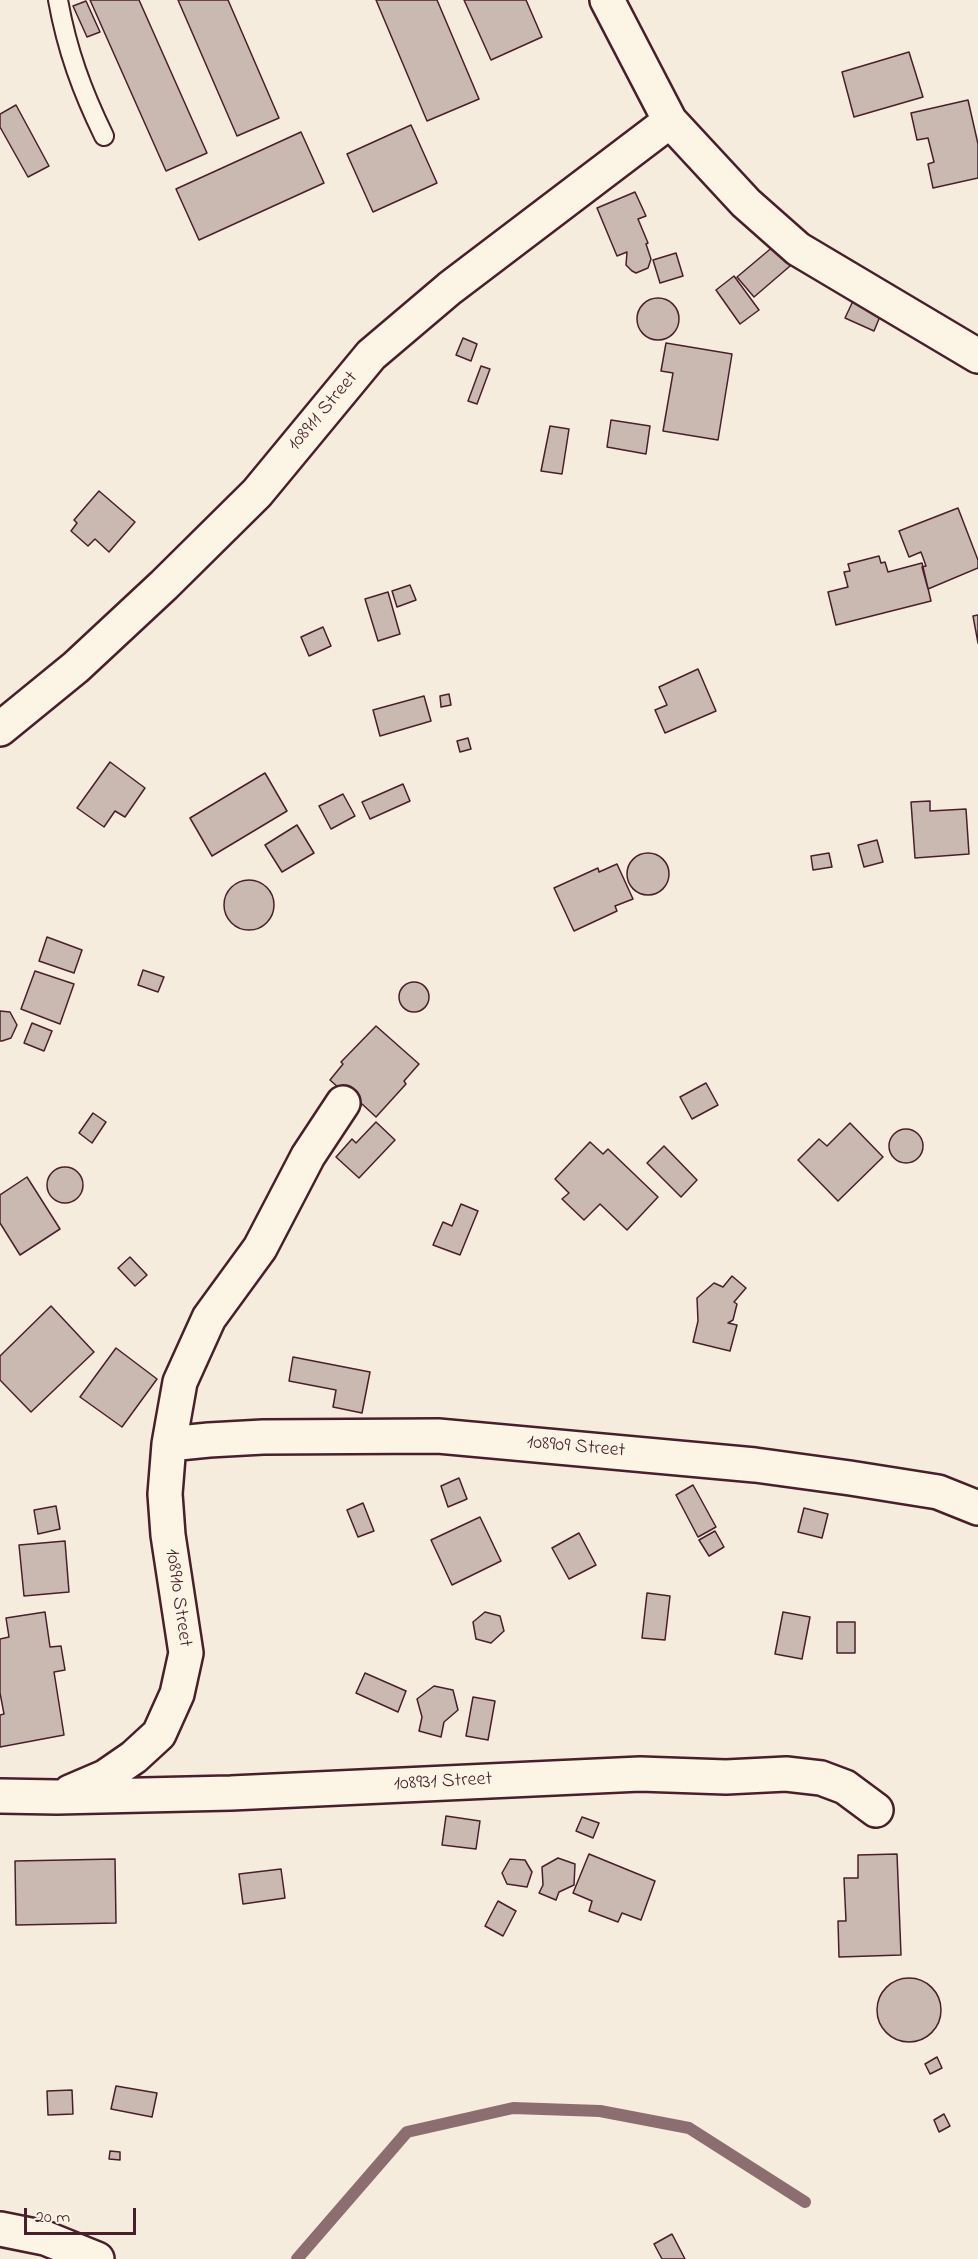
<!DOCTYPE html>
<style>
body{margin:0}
#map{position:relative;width:978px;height:2259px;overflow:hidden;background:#f5ecde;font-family:"Indie Flower",sans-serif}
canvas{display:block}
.scale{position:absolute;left:24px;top:2208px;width:112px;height:27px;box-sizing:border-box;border:3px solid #4a1f2b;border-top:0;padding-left:8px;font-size:18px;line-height:21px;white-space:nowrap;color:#4a1f2b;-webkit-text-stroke:4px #fcf5e5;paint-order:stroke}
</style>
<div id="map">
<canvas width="978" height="2259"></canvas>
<div class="scale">20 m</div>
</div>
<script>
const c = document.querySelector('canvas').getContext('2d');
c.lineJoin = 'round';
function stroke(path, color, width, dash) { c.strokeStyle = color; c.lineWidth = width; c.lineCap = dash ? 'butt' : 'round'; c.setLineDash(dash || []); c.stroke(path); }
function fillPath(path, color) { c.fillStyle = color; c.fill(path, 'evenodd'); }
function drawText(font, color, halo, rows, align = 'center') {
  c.font = font + ' "Indie Flower",sans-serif'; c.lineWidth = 4.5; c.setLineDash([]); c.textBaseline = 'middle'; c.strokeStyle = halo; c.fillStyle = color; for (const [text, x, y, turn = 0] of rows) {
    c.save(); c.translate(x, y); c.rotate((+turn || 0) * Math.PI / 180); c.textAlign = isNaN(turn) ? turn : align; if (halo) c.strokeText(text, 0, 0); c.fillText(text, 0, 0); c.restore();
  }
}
stroke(new Path2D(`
 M 297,2259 L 407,2132 L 513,2108 L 600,2111 L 689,2128 L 805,2202`), '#8c6e70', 12);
const building = new Path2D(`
 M 90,0 L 139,0 L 207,153 L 166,171 Z
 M 178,0 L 228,0 L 279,118 L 237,136 Z
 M 376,0 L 437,0 L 479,99 L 427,121 Z
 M 464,0 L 526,0 L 542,37 L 491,60 Z
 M 86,1 L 100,32 L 87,37 L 73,6 Z
 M 909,52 L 923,97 L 854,117 L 842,72 Z
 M 968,100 L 978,144 L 978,178 L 933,188 L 928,164 L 934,162 L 928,138 L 917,140 L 911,113 Z
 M 16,105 L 49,166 L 28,177 L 0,127 L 0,114 Z
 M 411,125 L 437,183 L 373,212 L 347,154 Z
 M 301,132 L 324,183 L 199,240 L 176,189 Z
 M 635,192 L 646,216 L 638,219 L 648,243 L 646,244 L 651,259 L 648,268 L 636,273 L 632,271 L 626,265 L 627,252 L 617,256 L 597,208 Z
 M 781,240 L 797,260 L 754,297 L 737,277 Z
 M 676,253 L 683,276 L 660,283 L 653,260 Z
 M 734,276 L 759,310 L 740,324 L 716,290 Z
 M637 319a21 21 0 1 1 42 0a21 21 0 1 1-42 0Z
 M 853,301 L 881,314 L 874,331 L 845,318 Z
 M 463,338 L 477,344 L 471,361 L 456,355 Z
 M 666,343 L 732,354 L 718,440 L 663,431 L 673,373 L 661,371 Z
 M 481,366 L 490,369 L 477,404 L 468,401 Z
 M 611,420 L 650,426 L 646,454 L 607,447 Z
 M 550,426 L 569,429 L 562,474 L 541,471 Z
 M 99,491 L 135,522 L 109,552 L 95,539 L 88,546 L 71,531 L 77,523 L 74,520 Z
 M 958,508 L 978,560 L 978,568 L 928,589 L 922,567 L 926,566 L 921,552 L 909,557 L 899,531 Z
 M 879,556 L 881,563 L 885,562 L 888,572 L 922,563 L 931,601 L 836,625 L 828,592 L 848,587 L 844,572 L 850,571 L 848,564 Z
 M 410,585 L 416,600 L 397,607 L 392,591 Z
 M 388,592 L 400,634 L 378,641 L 365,599 Z
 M 978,615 L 978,643 L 973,616 Z
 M 323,627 L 331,646 L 309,656 L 301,637 Z
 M 698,669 L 716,711 L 665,733 L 655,710 L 667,705 L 659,687 Z
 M 449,694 L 451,705 L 441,707 L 440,696 Z
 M 424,696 L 431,721 L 380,736 L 373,710 Z
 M 468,738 L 471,749 L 460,752 L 457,741 Z
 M 110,762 L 145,788 L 125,817 L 115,811 L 104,827 L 77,808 Z
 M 265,773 L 287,811 L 212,856 L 190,818 Z
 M 403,784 L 410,801 L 370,819 L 362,802 Z
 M 343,794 L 355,816 L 331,829 L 319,806 Z
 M 930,801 L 930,811 L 966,809 L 969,854 L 915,858 L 911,802 Z
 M 297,825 L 314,853 L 282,872 L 265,845 Z
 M 877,840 L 883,862 L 864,867 L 858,845 Z
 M 829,853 L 832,867 L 813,870 L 811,856 Z
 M627 874a21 21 0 1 1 42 0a21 21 0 1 1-42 0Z
 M 617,864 L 633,899 L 615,906 L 617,911 L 574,931 L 554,888 L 598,868 L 599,872 Z
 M224 905a25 25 0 1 1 50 0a25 25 0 1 1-50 0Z
 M 47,937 L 82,950 L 74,973 L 39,961 Z
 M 143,970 L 164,977 L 158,992 L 138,985 Z
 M 35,971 L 74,984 L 60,1024 L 21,1009 Z
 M399 997a15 15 0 1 1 30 0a15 15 0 1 1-30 0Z
 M 0,1011 L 10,1012 L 17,1025 L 11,1038 L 2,1041 L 0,1041 Z
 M 32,1023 L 52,1031 L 44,1051 L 24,1043 Z
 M 376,1026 L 419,1064 L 404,1081 L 406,1084 L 376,1117 L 362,1104 L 360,1107 L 330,1080 L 343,1064 L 341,1062 Z
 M 706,1083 L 718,1105 L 692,1119 L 680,1097 Z
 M 93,1113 L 106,1122 L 92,1143 L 79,1133 Z
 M 376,1122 L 395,1140 L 359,1178 L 336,1157 L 352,1139 L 356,1143 Z
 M 850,1123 L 883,1157 L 838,1201 L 798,1160 L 819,1139 L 827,1146 Z
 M889 1146a17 17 0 1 1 34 0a17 17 0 1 1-34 0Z
 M 590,1142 L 603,1154 L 608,1149 L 658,1197 L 627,1230 L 600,1204 L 584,1220 L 562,1199 L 569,1193 L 555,1179 Z
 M 664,1146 L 697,1180 L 681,1197 L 647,1163 Z
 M47 1185a18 18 0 1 1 36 0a18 18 0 1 1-36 0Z
 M 27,1177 L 60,1229 L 20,1255 L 0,1223 L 0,1195 Z
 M 461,1204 L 478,1211 L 460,1255 L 433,1245 L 443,1222 L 452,1226 Z
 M 130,1257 L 147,1275 L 135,1286 L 118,1268 Z
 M 732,1276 L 746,1288 L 734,1302 L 737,1304 L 733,1320 L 728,1323 L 737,1325 L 730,1351 L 693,1342 L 698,1321 L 697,1298 L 714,1283 L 723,1287 Z
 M 51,1306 L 94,1352 L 31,1412 L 0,1380 L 0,1356 Z
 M 116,1348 L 157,1379 L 122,1427 L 80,1397 Z
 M 293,1357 L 370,1372 L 362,1413 L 333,1407 L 336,1390 L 289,1381 Z
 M 459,1478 L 467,1499 L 448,1507 L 441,1486 Z
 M 693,1485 L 716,1527 L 698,1537 L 676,1495 Z
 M 363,1503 L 374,1531 L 358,1537 L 347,1510 Z
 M 56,1506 L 60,1529 L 38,1534 L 34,1510 Z
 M 804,1508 L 828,1514 L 822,1538 L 798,1532 Z
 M 480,1517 L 501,1561 L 452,1585 L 431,1540 Z
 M 715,1531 L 724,1547 L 709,1556 L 699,1540 Z
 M 579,1533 L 596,1565 L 569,1579 L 552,1548 Z
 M 65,1541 L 69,1592 L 24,1596 L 19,1545 Z
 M 647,1593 L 670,1596 L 665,1640 L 642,1638 Z
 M 45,1612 L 50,1647 L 61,1646 L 65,1670 L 54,1672 L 64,1735 L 0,1747 L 0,1715 L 4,1714 L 0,1693 L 0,1639 L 9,1637 L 6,1618 Z
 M 485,1612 L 500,1616 L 504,1631 L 491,1643 L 476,1639 L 473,1622 Z
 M 783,1612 L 810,1617 L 802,1659 L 775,1654 Z
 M 837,1622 L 855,1622 L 855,1653 L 837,1653 Z
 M 365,1673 L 406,1691 L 398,1712 L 356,1693 Z
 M 434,1686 L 453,1690 L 458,1710 L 444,1722 L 441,1737 L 419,1731 L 422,1717 L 417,1699 Z
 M 473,1697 L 495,1701 L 488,1740 L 466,1736 Z
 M 446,1816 L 480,1821 L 476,1849 L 442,1845 Z
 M 582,1817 L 599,1823 L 593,1838 L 576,1831 Z
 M 589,1854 L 655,1881 L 641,1920 L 622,1913 L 618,1922 L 589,1911 L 592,1901 L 573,1893 Z
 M 897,1854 L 901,1955 L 839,1957 L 838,1921 L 846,1921 L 844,1878 L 858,1878 L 858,1855 Z
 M 558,1858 L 575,1864 L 574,1885 L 559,1892 L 556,1900 L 539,1893 L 543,1885 L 542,1867 Z
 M 115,1859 L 116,1923 L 16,1925 L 15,1861 Z
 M 510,1859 L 525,1860 L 532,1872 L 527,1887 L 507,1884 L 502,1873 Z
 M 281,1869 L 285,1898 L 243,1904 L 239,1874 Z
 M 498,1901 L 516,1911 L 503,1936 L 485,1926 Z
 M877 2010a32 32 0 1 1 64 0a32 32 0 1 1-64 0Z
 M 937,2057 L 942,2068 L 930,2074 L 925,2064 Z
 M 116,2086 L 157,2093 L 152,2117 L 111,2109 Z
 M 72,2090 L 73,2114 L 48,2115 L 47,2091 Z
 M 944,2114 L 950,2126 L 939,2132 L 934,2120 Z
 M 110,2151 L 120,2152 L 120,2160 L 109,2159 Z
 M 672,2234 L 685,2259 L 662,2259 L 654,2244 Z`);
fillPath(building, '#cab9b1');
stroke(building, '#4a1f2b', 1.5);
const service = new Path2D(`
 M 58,0 C 67,50 82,91 104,136`);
const minor = new Path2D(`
 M 607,0 L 670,121 L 746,203 L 798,249 L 978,356
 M 0,729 L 76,667 L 164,585 L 257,493 L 371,355 L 450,288 L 670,121
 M 169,1444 L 209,1440 L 263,1437 L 438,1436 L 755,1465 L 850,1478 L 938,1492 L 978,1508
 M 70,1792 L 105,1777 L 134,1757 L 159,1734 L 177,1694 L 186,1653 L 168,1535 L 165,1494 L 169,1444 L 180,1382 L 209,1318 L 260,1248 L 308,1156 L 343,1103
 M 0,1796 L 57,1797 L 231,1793 L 640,1774 L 726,1777 L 786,1774 L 821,1778 L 845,1787 L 876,1810
 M 0,2229 L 45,2238 L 97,2259`);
stroke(service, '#4a1f2b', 22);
stroke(minor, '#4a1f2b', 38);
stroke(service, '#fcf5e5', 18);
stroke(minor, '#fcf5e5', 33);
drawText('20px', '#4a1f2b', '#fcf5e5', [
 ["108911 Street",324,412,-50],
 ["108909 Street",576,1448,5],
 ["108910 Street",177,1598,82],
 ["108931 Street",443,1783,-3]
]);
</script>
